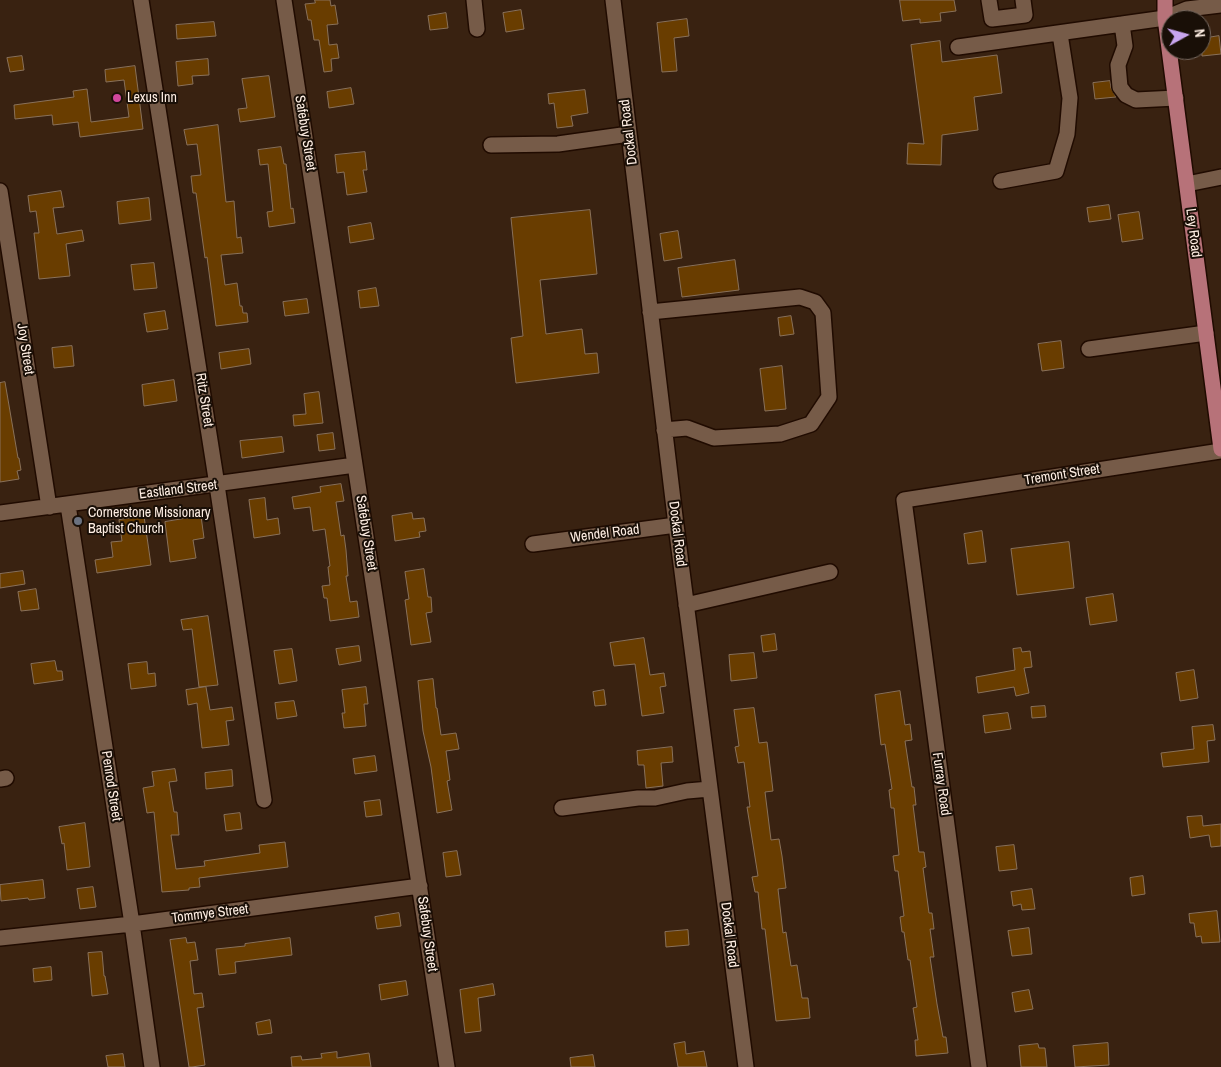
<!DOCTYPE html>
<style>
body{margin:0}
#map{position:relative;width:1221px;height:1067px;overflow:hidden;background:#392211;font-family:"Archivo Narrow",sans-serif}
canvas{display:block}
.north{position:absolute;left:1161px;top:10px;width:50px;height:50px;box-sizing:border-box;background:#190f07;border:1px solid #75685f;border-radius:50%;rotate:83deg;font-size:14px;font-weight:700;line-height:20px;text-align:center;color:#feeee3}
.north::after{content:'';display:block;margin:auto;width:18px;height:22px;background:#c8a5ee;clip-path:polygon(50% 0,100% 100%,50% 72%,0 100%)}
</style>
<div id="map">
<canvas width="1221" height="1067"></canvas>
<div class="north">N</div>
</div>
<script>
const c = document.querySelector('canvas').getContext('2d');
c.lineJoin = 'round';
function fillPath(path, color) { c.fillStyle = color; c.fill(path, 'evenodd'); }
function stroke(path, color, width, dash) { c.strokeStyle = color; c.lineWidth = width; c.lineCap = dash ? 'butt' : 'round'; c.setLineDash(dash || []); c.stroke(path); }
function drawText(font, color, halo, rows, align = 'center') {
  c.font = font + ' "Archivo Narrow",sans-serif'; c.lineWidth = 4; c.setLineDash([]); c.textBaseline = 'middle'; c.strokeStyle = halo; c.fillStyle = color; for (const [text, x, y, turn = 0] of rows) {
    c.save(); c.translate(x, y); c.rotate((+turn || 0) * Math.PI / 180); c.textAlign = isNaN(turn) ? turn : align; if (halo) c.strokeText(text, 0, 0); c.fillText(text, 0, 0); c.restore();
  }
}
const building = new Path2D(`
 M 315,0 L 330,0 L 331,6 L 335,5 L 338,24 L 327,25 L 329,45 L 337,44 L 339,58 L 331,59 L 332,71 L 324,72 L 319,40 L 314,40 L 311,20 L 308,20 L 305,4 L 315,3 Z
 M 900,0 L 954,0 L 956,11 L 940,13 L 941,21 L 920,23 L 920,19 L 903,21 Z
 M 521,10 L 524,29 L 506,32 L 503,13 Z
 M 446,13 L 448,28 L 430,30 L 428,16 Z
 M 687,19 L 689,36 L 674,38 L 677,71 L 662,72 L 657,23 Z
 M 214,22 L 216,36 L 177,39 L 176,25 Z
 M 1219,36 L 1221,54 L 1202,56 L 1201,39 Z
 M 940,41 L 942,62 L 997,55 L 1002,93 L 974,97 L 978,130 L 942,135 L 941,165 L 907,164 L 908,143 L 924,144 L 911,45 Z
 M 22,56 L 24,70 L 10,72 L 7,58 Z
 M 208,59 L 209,75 L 192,76 L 193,84 L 178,86 L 176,62 Z
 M 135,66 L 143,129 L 80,137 L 78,122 L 53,125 L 52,115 L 15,119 L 14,105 L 74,97 L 73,91 L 87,89 L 91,122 L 129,117 L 124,80 L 106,82 L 105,70 Z
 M 269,76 L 275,117 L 240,122 L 238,109 L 247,108 L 242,79 Z
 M 1110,81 L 1111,88 L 1116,97 L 1095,99 L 1093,83 Z
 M 351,88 L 354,104 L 329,108 L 327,92 Z
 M 585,90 L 588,113 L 571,116 L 573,126 L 557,128 L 554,103 L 549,104 L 548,94 Z
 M 218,125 L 226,202 L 234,201 L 237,238 L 241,237 L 243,253 L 221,255 L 225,285 L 237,283 L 240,306 L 242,306 L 243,313 L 247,313 L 248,322 L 216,326 L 207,257 L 205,258 L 196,193 L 193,193 L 191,176 L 201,175 L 197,144 L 187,145 L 184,130 Z
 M 281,147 L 284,164 L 286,164 L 291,209 L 293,208 L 295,223 L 269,227 L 267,212 L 273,211 L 268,164 L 260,165 L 258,150 Z
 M 365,152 L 367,170 L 363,170 L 367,192 L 347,195 L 344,172 L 337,173 L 335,155 Z
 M 61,191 L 64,207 L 53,208 L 57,234 L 82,230 L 84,241 L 66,244 L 70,276 L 39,279 L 34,233 L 39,233 L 36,211 L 30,212 L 28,196 Z
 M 149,198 L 151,220 L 119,224 L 117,202 Z
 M 1109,205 L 1111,219 L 1089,222 L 1087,208 Z
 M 590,210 L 597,274 L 540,280 L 546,334 L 582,329 L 585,354 L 597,353 L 599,373 L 516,383 L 511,338 L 523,336 L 511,218 Z
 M 1139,212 L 1143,239 L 1122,242 L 1118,215 Z
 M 371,223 L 374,239 L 350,243 L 348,227 Z
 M 678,231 L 682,258 L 664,261 L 660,234 Z
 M 735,260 L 739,290 L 682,297 L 678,268 Z
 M 154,263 L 157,288 L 134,290 L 131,265 Z
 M 376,288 L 379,306 L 360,308 L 358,291 Z
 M 307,299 L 309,313 L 285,316 L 283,302 Z
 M 165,311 L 168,329 L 147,332 L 144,314 Z
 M 791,316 L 794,334 L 780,336 L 778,318 Z
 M 1061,341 L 1064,368 L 1042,371 L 1038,344 Z
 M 72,346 L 74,366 L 54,368 L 52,348 Z
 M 249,349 L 251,364 L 221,369 L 219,353 Z
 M 782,366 L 786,409 L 765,411 L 760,369 Z
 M 174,380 L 177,401 L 144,406 L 142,385 Z
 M 5,382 L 18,458 L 19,458 L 21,470 L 17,471 L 19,479 L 0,482 L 0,383 Z
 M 319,392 L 323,423 L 294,426 L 293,415 L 306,414 L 304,394 Z
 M 333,433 L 335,449 L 319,451 L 317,435 Z
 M 282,437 L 284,452 L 242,458 L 240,441 Z
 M 341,484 L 344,501 L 336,502 L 341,536 L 344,535 L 346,550 L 348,576 L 346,576 L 350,602 L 357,601 L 359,617 L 330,621 L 327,598 L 324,598 L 322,586 L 330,585 L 328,567 L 330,566 L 325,529 L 313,531 L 310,507 L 294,509 L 292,497 L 321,492 L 320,487 Z
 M 265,498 L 267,520 L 278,518 L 280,534 L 254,538 L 249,500 Z
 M 412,513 L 413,519 L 424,518 L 426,531 L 419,532 L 420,537 L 395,541 L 392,516 Z
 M 144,516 L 151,565 L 97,573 L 95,560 L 113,557 L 111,542 L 122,541 L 119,520 Z
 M 201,516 L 204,538 L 193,540 L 196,558 L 170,562 L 165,522 Z
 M 982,531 L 986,562 L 968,564 L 964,534 Z
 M 1069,542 L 1074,588 L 1017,595 L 1011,549 Z
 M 424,569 L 428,597 L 431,597 L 432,612 L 426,613 L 431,642 L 411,645 L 405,600 L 409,599 L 405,572 Z
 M 23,571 L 25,584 L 0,588 L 0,574 Z
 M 36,589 L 39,609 L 21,611 L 18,592 Z
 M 1113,594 L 1117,621 L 1090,625 L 1086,598 Z
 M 208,616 L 218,685 L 199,687 L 192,629 L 183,630 L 181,620 Z
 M 775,634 L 777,650 L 763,652 L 761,636 Z
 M 644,638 L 650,675 L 664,673 L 666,686 L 660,687 L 664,713 L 642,716 L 635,664 L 614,666 L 610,643 Z
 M 359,646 L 361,661 L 339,665 L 336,649 Z
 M 1021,648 L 1022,652 L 1030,651 L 1032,667 L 1024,668 L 1029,693 L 1016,696 L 1014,687 L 978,693 L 976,677 L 1015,670 L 1013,649 Z
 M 292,649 L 297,681 L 279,684 L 274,651 Z
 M 754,653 L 757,678 L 731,681 L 729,655 Z
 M 55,661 L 57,671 L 62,671 L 63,680 L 34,684 L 31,664 Z
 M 147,662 L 148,674 L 155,673 L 156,686 L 131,689 L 128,664 Z
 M 1194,670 L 1198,698 L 1180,701 L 1176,673 Z
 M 433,679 L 436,708 L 437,708 L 441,735 L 456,733 L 459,749 L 446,751 L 450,780 L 447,781 L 452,810 L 437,813 L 431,767 L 423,731 L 418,681 Z
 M 206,687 L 210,710 L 232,707 L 234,720 L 226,721 L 229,745 L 202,748 L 197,703 L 188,705 L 186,690 Z
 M 366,687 L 368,704 L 364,704 L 366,726 L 344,728 L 342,713 L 345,713 L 342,690 Z
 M 604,690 L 606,705 L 595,706 L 593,692 Z
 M 900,691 L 905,725 L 910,724 L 912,740 L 905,741 L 912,787 L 914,787 L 916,805 L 913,805 L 919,852 L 924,852 L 926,867 L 923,868 L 929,913 L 932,913 L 934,929 L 930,929 L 934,957 L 930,957 L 937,1004 L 943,1037 L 946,1037 L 948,1053 L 916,1056 L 915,1040 L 918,1040 L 913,1008 L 917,1007 L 910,960 L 908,960 L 904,932 L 902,932 L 900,917 L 904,916 L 898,871 L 895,871 L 893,856 L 899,855 L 894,808 L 891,808 L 889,790 L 892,789 L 885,744 L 881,745 L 875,695 Z
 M 294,701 L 297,716 L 277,719 L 275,703 Z
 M 1045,706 L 1046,717 L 1032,718 L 1031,707 Z
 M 754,708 L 759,743 L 767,742 L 769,758 L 773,791 L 765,792 L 771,840 L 779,839 L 782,856 L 786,888 L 778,889 L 783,933 L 786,932 L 791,966 L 797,965 L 802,998 L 808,998 L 810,1018 L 776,1021 L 765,929 L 762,929 L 758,892 L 755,892 L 752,877 L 758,876 L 747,807 L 750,807 L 744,762 L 738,763 L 735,747 L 739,746 L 734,710 Z
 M 1008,713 L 1011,729 L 985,733 L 983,716 Z
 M 1213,725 L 1215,740 L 1207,741 L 1209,762 L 1163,767 L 1161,753 L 1194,749 L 1192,727 Z
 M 672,747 L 673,762 L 661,763 L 663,786 L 646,788 L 644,765 L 638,765 L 637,751 Z
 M 375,756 L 377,771 L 355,774 L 353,759 Z
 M 175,769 L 177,781 L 169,782 L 174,812 L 177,812 L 179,835 L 171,835 L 176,869 L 205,866 L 204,861 L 260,853 L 259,845 L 285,842 L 288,867 L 199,878 L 200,887 L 189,888 L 189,890 L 162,892 L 154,812 L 147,813 L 143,788 L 154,786 L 152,772 Z
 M 232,770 L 233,786 L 206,789 L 205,773 Z
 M 380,800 L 382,815 L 366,817 L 364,802 Z
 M 240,813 L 242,829 L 226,831 L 224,815 Z
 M 1202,816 L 1203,826 L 1221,824 L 1221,846 L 1211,847 L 1209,835 L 1190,838 L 1187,817 Z
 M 85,823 L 90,867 L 67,870 L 64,843 L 62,844 L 59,827 Z
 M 1014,845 L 1017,869 L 999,871 L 996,847 Z
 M 457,851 L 461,875 L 446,877 L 443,853 Z
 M 1143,876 L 1145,894 L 1132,896 L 1130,878 Z
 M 43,880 L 45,898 L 29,900 L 28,898 L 1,901 L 0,885 Z
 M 93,887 L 96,907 L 80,909 L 77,889 Z
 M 1032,889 L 1035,909 L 1022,910 L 1021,904 L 1013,906 L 1011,892 Z
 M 1217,911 L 1220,942 L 1202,943 L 1201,936 L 1196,937 L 1194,923 L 1190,923 L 1189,914 Z
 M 399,913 L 401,926 L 377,929 L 375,917 Z
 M 1029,928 L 1032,954 L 1012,956 L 1008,931 Z
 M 688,930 L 689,945 L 666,947 L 665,932 Z
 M 186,938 L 187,943 L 195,942 L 198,960 L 190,961 L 194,994 L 202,993 L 204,1007 L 197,1008 L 205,1065 L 192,1067 L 189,1067 L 170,940 Z
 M 290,938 L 292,955 L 235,962 L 236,973 L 219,975 L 216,949 L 245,946 L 245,944 Z
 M 102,952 L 104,976 L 105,976 L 108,994 L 92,996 L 88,953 Z
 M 51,967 L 52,980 L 34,982 L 33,969 Z
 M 406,981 L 408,995 L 381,1000 L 379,985 Z
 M 493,984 L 495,995 L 478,998 L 481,1031 L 465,1033 L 460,990 Z
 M 1029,990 L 1033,1009 L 1015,1012 L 1012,993 Z
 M 270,1020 L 272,1033 L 258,1035 L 256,1023 Z
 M 685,1042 L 686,1054 L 704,1051 L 707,1067 L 678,1067 L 674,1044 Z
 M 1108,1043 L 1109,1065 L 1075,1067 L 1073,1046 Z
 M 1038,1044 L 1039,1048 L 1045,1048 L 1047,1067 L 1021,1067 L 1019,1046 Z
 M 337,1052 L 337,1058 L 369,1053 L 371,1067 L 292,1067 L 291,1057 L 301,1056 L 302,1060 L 322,1058 L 321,1054 Z
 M 123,1054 L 125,1067 L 108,1067 L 106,1056 Z
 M 593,1055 L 595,1067 L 571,1067 L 570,1058 Z`);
fillPath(building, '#693d00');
stroke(building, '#89715a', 1);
const minor = new Path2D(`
 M 141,0 L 217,485 L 264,800
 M 284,0 L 447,1067
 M 474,0 L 477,29
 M 613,0 L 676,525 L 746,1067
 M 989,0 L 992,19 L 1025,15 L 1023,0
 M 1122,24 L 1125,46 L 1118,65 L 1120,87 L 1126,95 L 1136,100 L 1176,98
 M 958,47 L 1165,18 L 1187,9 L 1221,5
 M 491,145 L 558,144 L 629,134
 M 1001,181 L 1056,171 L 1067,134 L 1070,98 L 1060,34
 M 1187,184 L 1221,177
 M 0,191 L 49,507
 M 650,312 L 800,297 L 815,302 L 823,313 L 829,397 L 811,424 L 780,434 L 714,438 L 687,428 L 664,430
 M 1089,349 L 1206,333
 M 68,505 L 132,924 L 152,1067
 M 0,513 L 355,465
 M 533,544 L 676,525
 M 686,605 L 830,572
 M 0,779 L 6,778
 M 562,808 L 638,798 L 655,798 L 687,791 L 710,789
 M 0,938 L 132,924 L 420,886
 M 979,1067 L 904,500 L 1221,451`);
const major = new Path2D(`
 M 1165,0 L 1165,18 L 1221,449`);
stroke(minor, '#200b00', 18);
stroke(major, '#200b00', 18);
stroke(minor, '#765b48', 15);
stroke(major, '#b77279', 15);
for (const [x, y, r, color] of [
 [117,98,5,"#d1479c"],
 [78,521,5,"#6b7280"]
]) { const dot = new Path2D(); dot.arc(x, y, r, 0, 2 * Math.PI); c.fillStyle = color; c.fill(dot); stroke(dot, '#190f07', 2); }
drawText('14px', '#feeee3', '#190f07', [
 ["Lexus Inn",127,98],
 ["Cornerstone Missionary",88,513],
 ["Baptist Church",88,529]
], 'left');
drawText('14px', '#feeee3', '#190f07', [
 ["Dockal Road",629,132,-97],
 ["Safebuy Street",305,133,81],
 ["Ley Road",1193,233,83],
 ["Joy Street",25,349,81],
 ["Ritz Street",204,400,81],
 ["Tremont Street",1062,475,-9],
 ["Eastland Street",178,490,-7],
 ["Safebuy Street",366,533,81],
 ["Wendel Road",605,534,-7],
 ["Dockal Road",677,534,83],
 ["Furray Road",941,784,82],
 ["Penrod Street",111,786,81],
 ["Tommye Street",210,914,-7],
 ["Safebuy Street",427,934,82],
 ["Dockal Road",729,935,83]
]);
</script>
